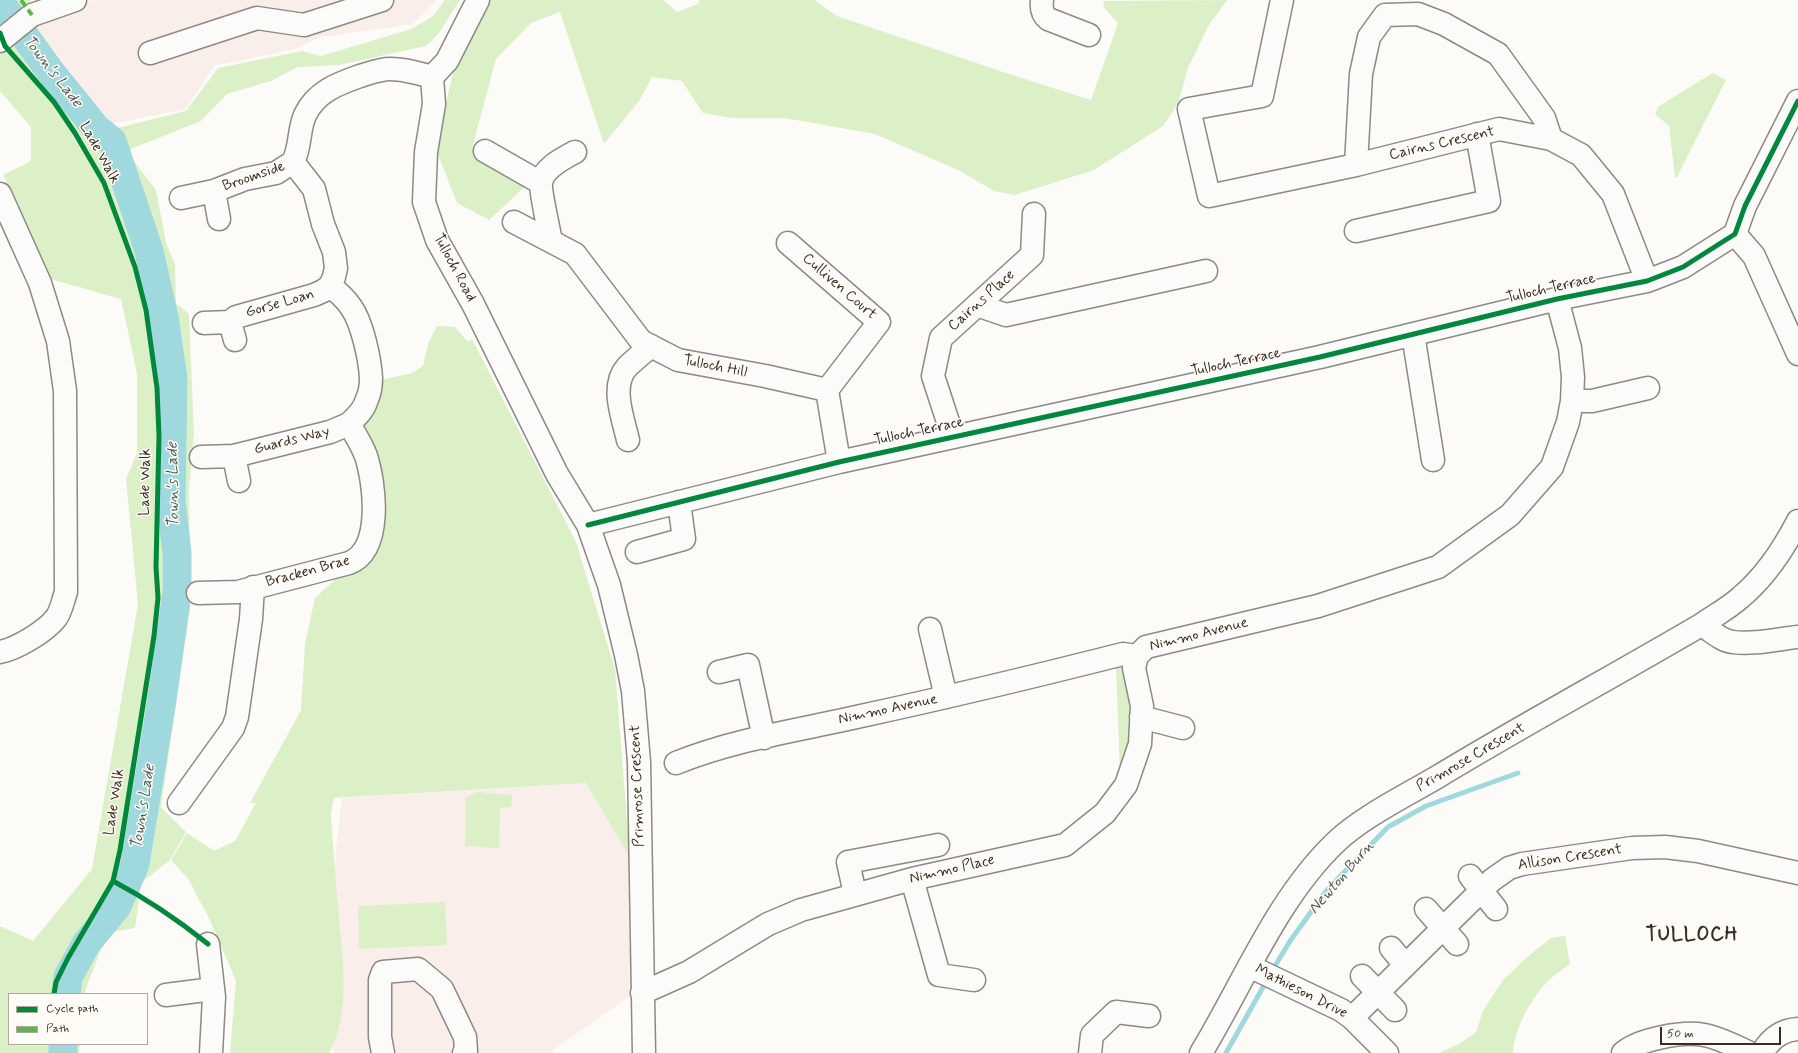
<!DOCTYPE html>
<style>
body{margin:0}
#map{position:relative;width:1798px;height:1053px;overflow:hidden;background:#fcfbf8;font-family:Mynerve,sans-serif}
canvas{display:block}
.legend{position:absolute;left:8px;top:993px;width:140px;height:52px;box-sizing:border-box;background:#fdfcf7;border:1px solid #afa8a0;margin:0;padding:5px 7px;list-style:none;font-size:12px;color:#3b2a1e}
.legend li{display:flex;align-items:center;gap:8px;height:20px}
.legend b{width:20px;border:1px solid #afa8a0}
.scale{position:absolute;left:1660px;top:1027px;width:121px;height:18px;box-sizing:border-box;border:2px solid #3b2a1e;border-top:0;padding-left:5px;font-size:12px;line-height:14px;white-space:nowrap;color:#3b2a1e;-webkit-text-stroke:3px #fdfcf7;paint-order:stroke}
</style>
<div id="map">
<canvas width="1798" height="1053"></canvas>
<ul class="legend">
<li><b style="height:5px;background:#00873e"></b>Cycle path</li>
<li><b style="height:5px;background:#58b947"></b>Path</li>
</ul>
<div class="scale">50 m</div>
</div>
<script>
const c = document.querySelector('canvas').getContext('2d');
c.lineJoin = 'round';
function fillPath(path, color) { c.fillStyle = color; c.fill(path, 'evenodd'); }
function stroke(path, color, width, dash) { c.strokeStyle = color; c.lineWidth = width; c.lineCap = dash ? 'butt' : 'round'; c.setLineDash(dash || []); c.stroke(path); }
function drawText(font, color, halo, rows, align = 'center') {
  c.font = font + ' Mynerve,sans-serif'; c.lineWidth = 3; c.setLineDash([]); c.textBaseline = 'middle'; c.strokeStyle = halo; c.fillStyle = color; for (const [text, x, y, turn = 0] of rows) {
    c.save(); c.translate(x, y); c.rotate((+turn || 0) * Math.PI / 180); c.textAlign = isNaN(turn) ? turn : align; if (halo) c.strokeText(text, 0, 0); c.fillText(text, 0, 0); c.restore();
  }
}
fillPath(new Path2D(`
 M 92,0 L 437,0 L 413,24 L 321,37 L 295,49 L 214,66 L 186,109 L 106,125 L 27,22 Z
 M 586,783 L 630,858 L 637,991 L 549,1053 L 336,1053 L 316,1029 L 342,798 Z`), '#f9eee9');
fillPath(new Path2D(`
 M 0,0 L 30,0 L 31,2 L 23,19 L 109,130 L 186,111 L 218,68 L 302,51 L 321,56 L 411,29 L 433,16 L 445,0 L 460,0 L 439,33 L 426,46 L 339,65 L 298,67 L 271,81 L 227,94 L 201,121 L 126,151 L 156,190 L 166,243 L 175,264 L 176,303 L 189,314 L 194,434 L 189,489 L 190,609 L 161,807 L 186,832 L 170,860 L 141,883 L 135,928 L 107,933 L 84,994 L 9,994 L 9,1044 L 80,1044 L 79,1053 L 0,1053 L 0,926 L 33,941 L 92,869 L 138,604 L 126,479 L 137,453 L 137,374 L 121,299 L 50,279 L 3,175 L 31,161 L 31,127 L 0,91 Z
 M 490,0 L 663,0 L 677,12 L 698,4 L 700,0 L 814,0 L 837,16 L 1006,73 L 1091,100 L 1118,23 L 1105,9 L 1103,1 L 1227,0 L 1209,25 L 1188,68 L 1178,104 L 1163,126 L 1094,170 L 1015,195 L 994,191 L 960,171 L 875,134 L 785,118 L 732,118 L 703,113 L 682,81 L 652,77 L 639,101 L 604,144 L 560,12 L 531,23 L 496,59 L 472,149 L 528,184 L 489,220 L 457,203 L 437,152 L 443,115 L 453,73 L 472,28 Z
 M 1713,73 L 1726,80 L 1677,177 L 1675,177 L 1669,126 L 1655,114 L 1659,106 Z
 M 437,326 L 455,327 L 468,342 L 472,339 L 576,542 L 615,669 L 630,858 L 586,783 L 334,798 L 331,814 C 333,845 335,875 338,906 C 341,951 353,1012 329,1053 L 230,1053 L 236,981 L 209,918 L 188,879 L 171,860 L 187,833 L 214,851 L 235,841 L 256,803 L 250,803 L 301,710 L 305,644 L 315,598 L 369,549 L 384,514 L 363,426 L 372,382 L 412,373 L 423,366 L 428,344 Z
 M 1116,667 L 1124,668 L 1129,679 L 1134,729 L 1120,774 Z
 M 478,792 L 512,795 L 511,807 L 500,808 L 499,848 L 465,846 L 465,798 Z
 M 445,902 L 447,945 L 359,949 L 358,906 Z
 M 1565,936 L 1570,964 C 1562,970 1552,976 1546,983 C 1530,1001 1514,1029 1513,1053 L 1439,1053 L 1461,1043 L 1476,1032 L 1483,1011 L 1502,981 L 1526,958 L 1551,938 Z`), '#dcf0c8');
stroke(new Path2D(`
 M 1272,971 L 1290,941 L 1327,890 L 1388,827 L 1426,806 L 1518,773
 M 1226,1053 L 1267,980`), '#a0d9dd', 5);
stroke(new Path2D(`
 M 0,2 L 50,71 L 96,128 L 112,141 L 149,251 L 164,317 L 173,379 L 171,501 L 177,553 L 177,593 L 161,706 L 135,864 L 117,906 L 86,944 L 68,977 L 66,994
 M 63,1044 L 63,1053`), '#a0d9dd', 29);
const minor = new Path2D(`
 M 478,0 L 447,61 L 432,77 L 434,104 L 426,152 L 424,202 L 437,240 L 473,304 L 557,474 L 588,525 L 609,585 L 626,655 L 633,691 L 639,762 L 644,1053
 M 1042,0 C 1041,8 1042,14 1048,19 L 1089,35
 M 1282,0 L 1262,96 L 1189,109 L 1209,196 L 1356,165 L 1499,129 L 1551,139 L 1581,155 L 1613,194 L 1647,281
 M 0,41 L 32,15 L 75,0
 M 150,53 L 257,18 L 304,25 L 382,0
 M 485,151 L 541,183
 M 1356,165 L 1361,74 L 1369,37 L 1385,15 L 1418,14 L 1444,24 L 1498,54 L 1544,118 L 1551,139
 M 214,191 L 219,219
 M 0,194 L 40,283 L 58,341 L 65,391 L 66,592 C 63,600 61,612 56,618 C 45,632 16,649 0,652
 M 181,198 L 214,191 L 245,179 L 276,173 L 293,162
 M 514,222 L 575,254 L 641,341 L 678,360 L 765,376 L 827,390 L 839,462
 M 1356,231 L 1489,201 L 1477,134
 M 1735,234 L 1754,256 L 1798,354
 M 551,241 C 549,231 540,190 541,183 C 543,168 564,158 575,152
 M 788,243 L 879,322 L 827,390
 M 977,305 L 1006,315 L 1206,271
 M 230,322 L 235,340
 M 204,323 L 230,322 L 236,317 L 314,295 L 323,291 L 330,286
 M 1413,334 L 1433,460
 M 1572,401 L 1592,401 L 1648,388
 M 953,437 L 933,376 L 941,338 L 1032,255 L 1034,214
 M 628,440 C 623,418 610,386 627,367 C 634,360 643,353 651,346
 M 234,456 L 239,481
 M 201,457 L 234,456 L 330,432 L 349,424
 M 588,525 L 839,462 L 1320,357 L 1557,299 L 1647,281 L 1683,267 L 1735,234 L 1745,206 L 1798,101
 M 637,552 L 684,539 L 679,502
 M 198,593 L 238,592 L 349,563 C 383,550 375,484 366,456 C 362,445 355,434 349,424 C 357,416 364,410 367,399 C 370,393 371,385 371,378 C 370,359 362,322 351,307 C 345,298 338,292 330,286 L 334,277 L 336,268 L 334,252 L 323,224 L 314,189 L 293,162 C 301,147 298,131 305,115 C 316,92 337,84 360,76 C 370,73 380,69 390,69 C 404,69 418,73 432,77
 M 1701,625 C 1711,630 1721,641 1733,642 C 1753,645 1778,639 1798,637
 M 930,629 L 946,697
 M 719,672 L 748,665 L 764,738
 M 1141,717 L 1183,728
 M 676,763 C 735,739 800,730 861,716 C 949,697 1036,676 1123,654 L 1137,656 L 1146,647 L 1318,606 L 1438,567 L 1510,515 L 1552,467 L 1568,422 L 1572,401 L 1573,377 L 1570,348 L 1557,299
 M 179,803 L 233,728 L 237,717 L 251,619 L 253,587
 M 1470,876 L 1496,909
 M 912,879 L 939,975 L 974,980
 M 855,894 L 848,862 L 938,845
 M 1426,909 L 1457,944
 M 208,944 L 214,997 L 211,1053
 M 1391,948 L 1405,965
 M 1249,966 L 1341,1010 L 1352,1018 L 1387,1053
 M 1362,976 L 1395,1010
 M 642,993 L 689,972 L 768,924 L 801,910 L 912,879 L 1065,845 L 1105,813 L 1126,785 L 1140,744 L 1142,706 L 1134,668 L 1137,656
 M 166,995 L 213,989
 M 1352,1018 L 1492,880 L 1509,868 L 1522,864 L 1632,848 L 1665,847 L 1698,851 L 1798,873
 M 383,1053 L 380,1037 L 380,980 L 383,972 L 418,969 L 442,989 L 465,1037 L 466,1051 L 464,1053
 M 1090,1053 L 1092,1035 L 1116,1012 L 1149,1016
 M 1201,1053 C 1243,984 1277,898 1336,842 C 1362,817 1407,795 1439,776 C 1525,724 1614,676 1701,625 C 1714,616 1729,608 1741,597 C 1766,576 1783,550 1798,521
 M 1623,1053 C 1639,1039 1683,1031 1704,1035 C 1720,1038 1735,1046 1750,1053
 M 1762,1053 C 1770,1039 1782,1030 1798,1029`);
stroke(minor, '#8d8985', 25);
stroke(minor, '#fbfbf9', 22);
stroke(new Path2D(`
 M 21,0 L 32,15`), '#58b947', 4, [8, 4]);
stroke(new Path2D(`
 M 0,33 L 5,46 L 54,102 L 75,133 L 104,183 L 135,267 L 146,310 L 157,388 L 159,436 L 156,567 L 158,598 L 154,636 L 120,850 L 113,881 L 68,958 L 56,982 L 54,994
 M 588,525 L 839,462 L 1320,357 L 1557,299 L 1647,281 L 1683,267 L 1735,234 L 1745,206 L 1798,101
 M 113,881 C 147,899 178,920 208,944`), '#00873e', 5);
drawText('15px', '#3b2a1e', '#fdfcf7', [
 ["Cairns Crescent",1442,144,-13],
 ["Lade Walk",99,153,61],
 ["Broomside",254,177,-19],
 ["Tulloch Road",454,268,62],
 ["Culliven Court",839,287,41],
 ["Tulloch Terrace",1551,289,-13],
 ["Cairns Place",982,301,-42],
 ["Gorse Loan",280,304,-16],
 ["Tulloch Terrace",1236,363,-12],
 ["Tulloch Hill",715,367,11],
 ["Tulloch Terrace",919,432,-12],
 ["Guards Way",292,441,-14],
 ["Lade Walk",146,482,-89],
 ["Bracken Brae",308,572,-15],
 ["Nimmo Avenue",1199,635,-14],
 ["Nimmo Avenue",888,710,-12],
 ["Primrose Crescent",1471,758,-30],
 ["Primrose Crescent",638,786,-92],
 ["Lade Walk",115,802,-81],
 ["Allison Crescent",1570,858,-9],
 ["Nimmo Place",952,870,-13],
 ["Mathieson Drive",1301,992,27]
]);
drawText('italic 16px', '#4e5a54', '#fdfcf7', [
 ["Town's Lade",52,72,52],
 ["Town's Lade",174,485,-91],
 ["Town's Lade",144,807,-81],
 ["Newton Burn",1342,878,-49]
]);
c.letterSpacing = '1px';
drawText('bold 19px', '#3b2a1e', '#fdfcf7', [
 ["TULLOCH",1692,936]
]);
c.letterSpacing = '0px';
</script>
